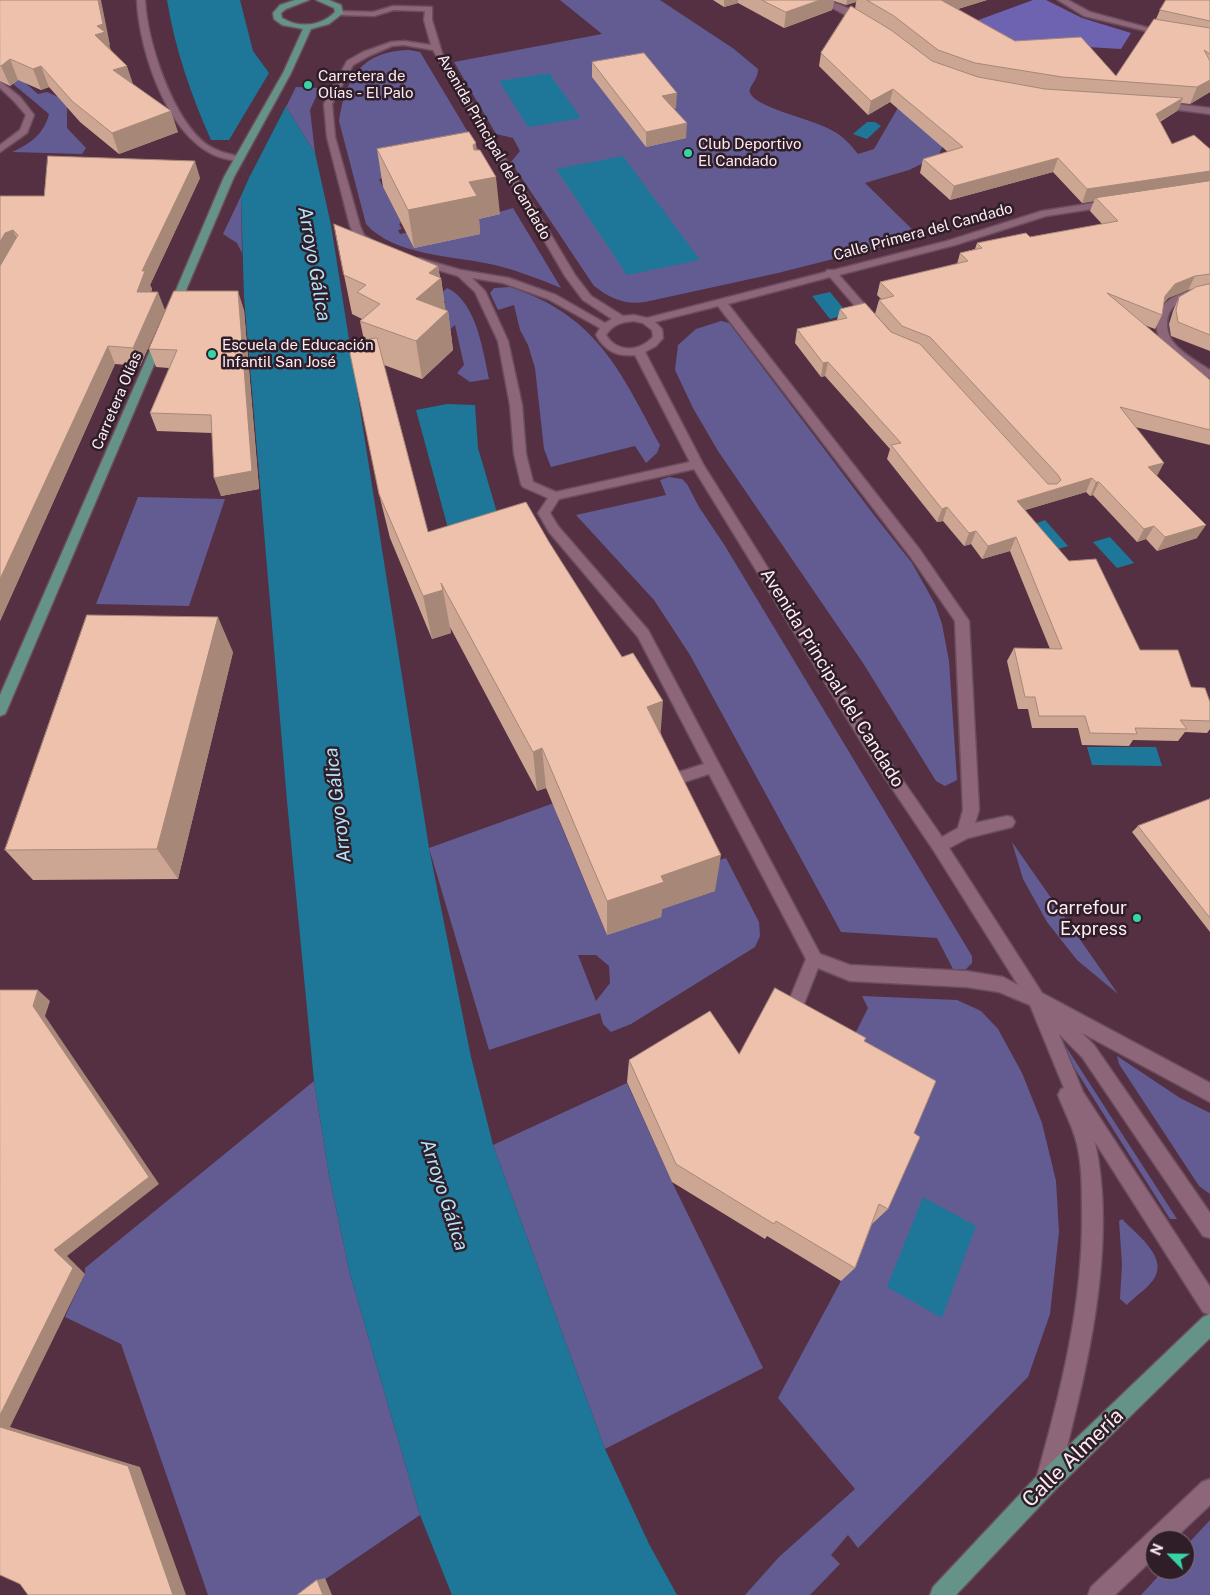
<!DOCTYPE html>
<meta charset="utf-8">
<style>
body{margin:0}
#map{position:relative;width:1210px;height:1595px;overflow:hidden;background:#543042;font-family:"Public Sans",sans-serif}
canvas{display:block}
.north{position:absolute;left:1145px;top:1530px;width:50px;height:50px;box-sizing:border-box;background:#2f1e27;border:1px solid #827079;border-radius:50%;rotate:293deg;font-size:14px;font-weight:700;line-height:20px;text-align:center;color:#feebf3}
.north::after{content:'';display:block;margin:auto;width:18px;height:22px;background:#36d4a7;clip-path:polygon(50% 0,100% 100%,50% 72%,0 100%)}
</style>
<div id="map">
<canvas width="1210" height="1595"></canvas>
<div class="north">N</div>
</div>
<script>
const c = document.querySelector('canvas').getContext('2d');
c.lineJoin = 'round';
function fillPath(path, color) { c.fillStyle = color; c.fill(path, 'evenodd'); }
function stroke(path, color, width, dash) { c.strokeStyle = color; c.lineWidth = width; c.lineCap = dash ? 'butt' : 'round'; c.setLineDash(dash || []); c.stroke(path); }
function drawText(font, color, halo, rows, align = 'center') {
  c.font = font + ' "Public Sans",sans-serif'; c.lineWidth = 5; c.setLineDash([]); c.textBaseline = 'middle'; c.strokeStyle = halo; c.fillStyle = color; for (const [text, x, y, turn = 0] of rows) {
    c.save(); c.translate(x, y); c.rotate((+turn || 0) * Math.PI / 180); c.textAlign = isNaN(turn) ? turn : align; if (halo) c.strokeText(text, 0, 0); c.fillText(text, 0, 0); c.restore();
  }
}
fillPath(new Path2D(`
 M 560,0 L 660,0 L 734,49 L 758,69 C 758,81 748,86 750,93 C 756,108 816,120 833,131 C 844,137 851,145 858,154 L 874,149 L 913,82 L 961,109 L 938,156 L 909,170 L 865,183 L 920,237 L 778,273 L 645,302 C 624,305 610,298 594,286 L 511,162 L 520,151 L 513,138 L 496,134 L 454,62 L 602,34 Z
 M 409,50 L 420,52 L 484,159 L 379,179 L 401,223 L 399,224 L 402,229 L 398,230 L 400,234 L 472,220 L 513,208 L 561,288 C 540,279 518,271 495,265 C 456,256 394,256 366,224 L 339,121 C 345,78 362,51 409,50 Z
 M 7,67 L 38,94 L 47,92 L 58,97 L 67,107 L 67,128 L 86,148 L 82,154 L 12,152 C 30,144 44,134 49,114 L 0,73 Z
 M 296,87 L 320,88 L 310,110 L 315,153 L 286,107 Z
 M 241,196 L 242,253 L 237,243 L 223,234 Z
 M 510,287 C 597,316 619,369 660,445 L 657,453 L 646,463 L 635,446 L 551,467 L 544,449 L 535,368 L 528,345 L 520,330 L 514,305 L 498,310 L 490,293 L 494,288 Z
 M 447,288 C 476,301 483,350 489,379 L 470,382 L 457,373 L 464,365 L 455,325 L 450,329 L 435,312 L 446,302 L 436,298 Z
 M 721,321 L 729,323 L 874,515 L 912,563 L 935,604 L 942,624 L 949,661 L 957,780 L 945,786 L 936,781 L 863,663 L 718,451 L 693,408 L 675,370 L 678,345 L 696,329 Z
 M 669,477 L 682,479 L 687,484 L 699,507 L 725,546 L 972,956 L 972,963 L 966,969 L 953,969 L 937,938 L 841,932 L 690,655 L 654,600 L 576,515 L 666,495 L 660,480 Z
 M 138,497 L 225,499 L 189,606 L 96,604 Z
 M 554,803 L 560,823 L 607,935 L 658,910 L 715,891 L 702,866 L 726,858 L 759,922 L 760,936 L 755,947 L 631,1024 L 611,1032 L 603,1024 L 600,1013 L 489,1050 L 429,848 ZM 578,955 L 596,955 L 609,966 L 610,983 L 596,1001 Z
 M 1012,842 L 1118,994 L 1077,960 L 1047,922 L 1023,879 Z
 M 862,996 L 957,1000 L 981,1011 L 998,1029 L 1022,1073 L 1042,1123 L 1056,1181 L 1059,1232 L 1050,1314 L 1028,1377 L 858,1548 L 848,1535 L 831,1555 L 840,1564 L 810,1595 L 745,1595 L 779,1557 L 855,1489 L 778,1398 L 841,1281 L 844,1056 L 868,1008 Z
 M 1050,1022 L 1177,1219 L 1170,1219 L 1075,1069 Z
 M 1117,1056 L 1180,1098 L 1210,1113 L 1210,1194 L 1199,1186 L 1119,1064 Z
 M 314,1081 L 329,1175 L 350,1274 L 420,1515 L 302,1595 L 208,1595 L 121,1344 L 65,1317 L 85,1274 L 85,1268 Z
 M 627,1083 L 672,1182 L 763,1368 L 605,1449 L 493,1145 Z
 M 1122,1219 C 1135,1233 1167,1256 1155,1277 C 1150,1287 1135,1296 1127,1305 L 1120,1299 L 1122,1264 L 1119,1221 Z
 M 1210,1520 L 1210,1595 L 1141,1595 L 1164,1570 L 1185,1570 L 1185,1547 Z`), '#635c93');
fillPath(new Path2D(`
 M 1033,0 L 1046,0 L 1082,18 L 1131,33 L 1121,49 L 1036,44 L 913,44 Z`), '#6e63b0');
fillPath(new Path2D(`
 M 167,0 L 240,0 L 253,51 L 269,73 L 286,107 L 315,153 L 331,225 L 429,848 L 471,1057 L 493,1145 L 605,1449 L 649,1544 L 677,1595 L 452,1595 L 420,1515 L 350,1274 L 329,1175 L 314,1081 L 287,801 L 244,297 L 241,196 L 249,178 L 229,140 L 211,140 C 191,95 175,49 167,0 Z
 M 549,73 L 581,118 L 528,127 L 499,81 Z
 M 867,122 L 875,122 L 881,126 L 867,139 L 853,134 Z
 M 623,156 L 700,260 L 627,275 L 556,169 Z
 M 830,292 L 848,314 L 830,319 L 812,296 Z
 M 447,404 L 475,405 L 478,448 L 500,523 L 452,543 L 416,410 Z
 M 1045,520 L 1068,546 L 1052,551 L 1029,526 Z
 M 1110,537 L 1134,563 L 1117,568 L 1093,542 Z
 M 1087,747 L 1156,747 L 1162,766 L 1092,765 Z
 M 923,1197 L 976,1226 L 942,1318 L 887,1287 Z`), '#1e7798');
fillPath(new Path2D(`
 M 269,73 L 286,106 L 249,178 L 229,140 Z`), '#543042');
const minor = new Path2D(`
 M 137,0 L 145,0 C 147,41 172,118 206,144 C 217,152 229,154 242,157 L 242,161 C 237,162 232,160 227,159 C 170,148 139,51 137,0 Z
 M 817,0 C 834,0 855,10 868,21 L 861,23 Z
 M 1058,0 L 1068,0 L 1090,12 L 1171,34 L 1167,36 L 1084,16 Z
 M 393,6 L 432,7 L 432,20 L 442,53 L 575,275 L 591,296 L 623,316 L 634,315 L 647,318 L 826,272 L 827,270 L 834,270 L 947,241 L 1042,211 L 1112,200 L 1117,203 L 1112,206 L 1046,216 L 955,245 L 839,275 L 876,317 L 877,319 L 876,321 L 868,321 L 830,277 L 728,304 L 920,550 L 969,621 L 979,810 L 975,823 L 1007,816 L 1012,817 L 1015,822 L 1012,827 L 968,838 L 949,848 L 1042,993 L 1210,1083 L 1210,1102 L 1082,1033 L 1094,1045 L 1210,1213 L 1210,1238 L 1203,1236 L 1082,1057 L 1059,1034 L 1083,1092 L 1210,1287 L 1210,1315 L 1203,1312 L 1095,1142 C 1114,1228 1095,1333 1074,1418 C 1068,1441 1064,1465 1054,1487 L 1047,1491 L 1040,1487 L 1036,1480 C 1061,1391 1084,1301 1082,1208 C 1082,1188 1082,1165 1077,1144 C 1073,1127 1064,1111 1058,1095 L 1061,1089 L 1064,1088 L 1030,1005 L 999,992 L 966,987 L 850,981 L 818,968 L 800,1014 L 794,1016 L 788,1014 L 786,1008 L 806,959 L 709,774 L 684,782 L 679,780 L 677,776 L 679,772 L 704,764 L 638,637 L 549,532 L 538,513 L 548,498 L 523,487 L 521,484 L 514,454 L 510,405 L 498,341 L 475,292 L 458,276 L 415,263 L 414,261 L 419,258 L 461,270 L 509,278 L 556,295 L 605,323 L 612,319 L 583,300 L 565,276 L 433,50 L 404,45 L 392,46 L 369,56 L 353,65 L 332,104 L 335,137 L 360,226 L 364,235 L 377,244 L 377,248 C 363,251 355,236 350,226 L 327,137 L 324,104 L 347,61 L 363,52 L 391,42 L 404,41 L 431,45 L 424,20 L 425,11 L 394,10 L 374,16 L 339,15 L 335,13 L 339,11 L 373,12 ZM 472,278 L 503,283 L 548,299 L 600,328 L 596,335 C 605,351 617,357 635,355 L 690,462 L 556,492 L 533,482 L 526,454 L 522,405 L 508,341 L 485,291 ZM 718,306 L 910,556 L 955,621 L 963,810 L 958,828 L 942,837 L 877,743 L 703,464 L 645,352 L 656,346 L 663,338 L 662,329 L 655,322 ZM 634,321 L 643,323 L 652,330 L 653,337 C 639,352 617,353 606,335 C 613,324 622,322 634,321 ZM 694,469 L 867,751 L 934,851 L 1018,985 L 1003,977 L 966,971 L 850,965 L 820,954 L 648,630 L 558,526 L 550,513 L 559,499 Z
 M 0,81 L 20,97 L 34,115 L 27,133 L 0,152 L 0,145 L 20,130 L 26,115 L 14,101 L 0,88 Z
 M 1159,102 L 1210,108 L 1210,114 L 1156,107 L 1155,105 Z
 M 1210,289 L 1210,295 C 1192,297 1167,300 1167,324 C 1167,330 1169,337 1173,342 C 1182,354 1198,362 1210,370 L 1210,378 C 1201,376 1192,368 1184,362 C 1177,357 1168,352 1163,344 C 1151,327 1156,305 1176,296 C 1187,290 1198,290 1210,289 Z
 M 1210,1479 L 1210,1505 L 1173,1540 L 1155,1540 L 1155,1557 L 1115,1595 L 1088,1595 L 1091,1587 L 1202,1482 Z`);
const major = new Path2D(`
 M 295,0 L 309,0 L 286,9 L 281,13 L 282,18 C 299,28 320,27 335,12 L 334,8 L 316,0 L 329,0 L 341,5 L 343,13 L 329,24 L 311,29 L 291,73 L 234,177 L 178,309 L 177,311 L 169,311 L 168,309 L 224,177 L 283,73 L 303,29 L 282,25 L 274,19 L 273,13 L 280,5 Z
 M 160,336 L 165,339 L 7,710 L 5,714 L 0,716 L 0,695 L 155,339 Z
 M 1210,1314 L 1210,1338 L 1055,1490 L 956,1595 L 930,1595 L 933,1587 L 1039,1474 L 1203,1317 Z`);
stroke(minor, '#6b4e5e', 3);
stroke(major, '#6b4e5e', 3);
fillPath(minor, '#8e6679');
fillPath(major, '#669387');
fillPath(new Path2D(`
 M 0,0 L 110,45 L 109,45 L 111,51 L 133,84 L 178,132 L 119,154 L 80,122 L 49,87 L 41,90 L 18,80 L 10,86 L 0,81 Z
 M 713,0 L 987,0 L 958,9 L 1015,41 L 1116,76 L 1156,19 L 1160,10 L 1210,0 L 1210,92 L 1190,104 L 1181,103 L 1177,111 L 1160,122 L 1172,144 L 1210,149 L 1210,351 L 1171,336 L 1169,324 L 1173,311 L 1179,297 L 1192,289 L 1188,290 L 1168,298 L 1163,304 L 1162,315 L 1155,329 L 1144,325 L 1210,380 L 1210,445 L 1135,427 L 1157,476 L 1197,538 L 1157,551 L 1146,539 L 1137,542 L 1093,495 L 1090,496 L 1086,492 L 1025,510 L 1140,650 L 1210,702 L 1210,729 L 1207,733 L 1185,732 L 1178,741 L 1133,740 L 1129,746 L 1082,745 L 1078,728 L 1032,728 L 1028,709 L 1018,709 L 1007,661 L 1014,648 L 1050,649 L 1010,551 L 982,559 L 971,544 L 964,546 L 943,521 L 937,522 L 887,459 L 890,449 L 825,376 L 821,377 L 795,343 L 797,329 L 837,320 L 840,309 L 892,333 L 875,314 L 879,300 L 881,299 L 877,295 L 880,282 L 957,264 L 960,253 L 975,249 L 977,243 L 1030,237 L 1102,224 L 1090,211 L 1094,201 L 1082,203 L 1053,172 L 950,200 L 920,173 L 923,159 L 948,152 L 890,102 L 868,115 L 819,66 L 821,53 L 855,9 L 856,2 L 846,5 L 834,1 L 832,10 L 784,28 L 738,3 L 724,7 Z
 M 592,62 L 676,108 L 673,109 L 686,138 L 646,147 L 592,77 Z
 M 377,149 L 476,150 L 500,214 L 479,219 L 480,234 L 414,248 L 383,187 Z
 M 200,178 L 150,285 L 152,289 L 151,292 L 165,310 L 140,366 L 115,364 L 0,621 L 0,196 L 44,196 Z
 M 438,266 L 440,277 L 441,278 L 445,310 L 448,311 L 453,350 L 422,379 L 384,365 L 428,532 L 549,542 L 661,734 L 715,891 L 662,909 L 661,917 L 607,935 L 546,788 L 537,791 L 450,627 L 451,633 L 432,639 L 390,538 L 379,494 L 364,340 L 360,321 L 362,319 L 352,314 L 344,275 Z
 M 244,310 L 259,489 L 221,496 L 212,433 L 157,431 L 150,413 L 169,368 L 156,367 L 149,349 Z
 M 233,652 L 178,879 L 33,880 L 5,850 Z
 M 1210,799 L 1210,932 L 1132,832 L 1138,826 Z
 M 864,1041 L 888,1209 L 872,1224 L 855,1268 L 841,1281 L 767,1236 L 765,1239 L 672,1182 L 627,1082 L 629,1060 L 739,1054 Z`), '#cca693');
fillPath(new Path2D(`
 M 98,0 L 101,0 L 110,45 L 109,45 L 112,53 L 95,35 L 97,26 Z
 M 724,0 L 738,0 L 738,3 L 724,7 Z
 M 820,0 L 834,0 L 832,10 L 784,28 L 786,12 Z
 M 847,0 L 857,0 L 856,2 L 846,5 Z
 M 941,0 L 987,0 L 937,15 Z
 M 10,59 L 18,80 L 10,86 L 1,66 Z
 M 41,66 L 49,87 L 41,90 L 33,69 Z
 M 127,66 L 134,87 L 113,70 Z
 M 1210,80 L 1210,92 L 1190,104 L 1197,87 Z
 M 893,89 L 890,102 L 868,115 L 871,101 Z
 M 677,93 L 676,108 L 661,111 L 662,96 Z
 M 1183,98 L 1177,111 L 1150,127 L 1156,114 Z
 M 171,111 L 178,132 L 119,154 L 112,133 Z
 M 687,123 L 686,138 L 646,147 L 646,132 Z
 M 476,143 L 479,180 L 496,177 L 500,214 L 479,219 L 480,234 L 414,248 L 408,210 L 469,182 L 473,145 Z
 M 1058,158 L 1053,172 L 950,200 L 954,186 Z
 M 195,161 L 200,178 L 150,285 L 152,289 L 144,309 L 137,292 L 142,271 Z
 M 1210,171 L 1210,184 L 1096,198 L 1094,201 L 1082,203 L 1087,189 Z
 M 13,230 L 21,247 L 0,274 L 0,242 L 5,233 Z
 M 438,266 L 440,279 L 441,278 L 446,313 L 448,311 L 453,350 L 422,379 L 416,341 L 416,299 L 429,273 Z
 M 1195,276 L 1188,290 L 1168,298 L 1158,310 L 1165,296 L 1175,284 Z
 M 238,291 L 244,310 L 259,489 L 221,496 L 214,478 Z
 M 158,292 L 165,310 L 140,366 L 133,348 Z
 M 108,346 L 115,364 L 0,621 L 0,579 Z
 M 828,362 L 825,376 L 821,377 L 823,363 Z
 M 1164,463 L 1157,476 L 1148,467 Z
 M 1092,478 L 1086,492 L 1012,514 L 1017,501 Z
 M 1096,482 L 1099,482 L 1093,495 L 1090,496 Z
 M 947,507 L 943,521 L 937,522 L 942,509 Z
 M 1206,525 L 1197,538 L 1157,551 L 1165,537 Z
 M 1154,526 L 1146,539 L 1137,542 L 1144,529 Z
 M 976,531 L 971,544 L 964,546 L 969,533 Z
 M 1016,537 L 1010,551 L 982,559 L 988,546 Z
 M 443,590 L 451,633 L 432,639 L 423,596 Z
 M 218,617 L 233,652 L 178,879 L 157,849 Z
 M 663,701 L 660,741 L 647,707 Z
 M 542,748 L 546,788 L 537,791 L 533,752 Z
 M 721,855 L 715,891 L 662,909 L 661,917 L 607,935 L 607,901 L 661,876 Z
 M 38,990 L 50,1001 L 45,1016 L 159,1184 L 67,1256 L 85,1274 L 10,1427 L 140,1467 L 186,1595 L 173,1595 L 0,1427 L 0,1415 L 54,1250 L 33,1006 Z
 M 325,1578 L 332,1595 L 323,1595 L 317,1580 Z`), '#a68778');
const building = new Path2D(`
 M 0,0 L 98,0 L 103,24 L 97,26 L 105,32 L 95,35 L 127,66 L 113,70 L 171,111 L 112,133 L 72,101 L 41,66 L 33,69 L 10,59 L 1,66 L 0,65 Z
 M 762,0 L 820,0 L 786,12 Z
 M 867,0 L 941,0 L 1015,41 L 1081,37 L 1116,76 L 1154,19 L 1210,28 L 1210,54 L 1204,50 L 1210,61 L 1210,80 L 1197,87 L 1062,77 L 975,63 L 938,50 L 894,16 Z
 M 1166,0 L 1210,0 L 1210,21 L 1160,10 Z
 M 851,6 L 891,30 L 932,61 L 978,77 L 1045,89 L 1183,98 L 1156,114 L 1172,144 L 1194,135 L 1210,149 L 1210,171 L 1087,189 L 1058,158 L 954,186 L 923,159 L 963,147 L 893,89 L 871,101 L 821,53 Z
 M 644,53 L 677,93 L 662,96 L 687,123 L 646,132 L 592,62 Z
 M 469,132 L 476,143 L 473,145 L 474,150 L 480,150 L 496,177 L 469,182 L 477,196 L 408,210 L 377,149 Z
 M 48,156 L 195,161 L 142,271 L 145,271 L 137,292 L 158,292 L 133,348 L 108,346 L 0,579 L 0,266 L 18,235 L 13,230 L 5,233 L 0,242 L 0,196 L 44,196 Z
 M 1210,181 L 1210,274 L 1195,276 L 1175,284 L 1165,296 L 1162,315 L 1107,293 L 1210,380 L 1210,430 L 1120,407 L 1164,463 L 1148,467 L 1206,525 L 1165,537 L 1154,526 L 1144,529 L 1099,482 L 1096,482 L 1092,478 L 1017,501 L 1069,561 L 1096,559 L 1140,650 L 1178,650 L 1191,687 L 1205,688 L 1210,702 L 1210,721 L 1180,720 L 1187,729 L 1135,728 L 1137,734 L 1090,733 L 1085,716 L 1039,716 L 1035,697 L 1025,697 L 1014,648 L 1062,649 L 1016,537 L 988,546 L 976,531 L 969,533 L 947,507 L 942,509 L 891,445 L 901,443 L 828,362 L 823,363 L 797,329 L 847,318 L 840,309 L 865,303 L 891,332 L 920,344 L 1048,484 L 1057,484 L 1061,480 L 1058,475 L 930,337 L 902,326 L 879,300 L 894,296 L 880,282 L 968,261 L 960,253 L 982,248 L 977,243 L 1026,233 L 1030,237 L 1118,221 L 1096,198 Z
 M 334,224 L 438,266 L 429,273 L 441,278 L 416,299 L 448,311 L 416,341 L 360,321 L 380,304 L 357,292 L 366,285 L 344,275 Z
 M 1210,284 L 1210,335 L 1178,322 L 1176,310 L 1179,297 L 1196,287 Z
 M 174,291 L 238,291 L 252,471 L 214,478 L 211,415 L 150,413 L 177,350 L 149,349 Z
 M 377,338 L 428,532 L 526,502 L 549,542 L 622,657 L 633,653 L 663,701 L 647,707 L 721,855 L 661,876 L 664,882 L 607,901 L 542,748 L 533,752 L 441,583 L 443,590 L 423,596 L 379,494 L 348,344 Z
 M 87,615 L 218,617 L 157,849 L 5,850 Z
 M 1210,799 L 1210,918 L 1138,826 Z
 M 775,988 L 866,1038 L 864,1041 L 936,1081 L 914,1133 L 920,1137 L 888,1209 L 879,1204 L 855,1268 L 776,1221 L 774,1224 L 676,1164 L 629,1060 L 710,1011 L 739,1054 Z
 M 0,990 L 38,990 L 33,1006 L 149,1177 L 54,1250 L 73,1268 L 0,1415 Z
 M 0,1427 L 128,1466 L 173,1595 L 28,1595 L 20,1584 L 0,1575 Z
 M 317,1580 L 323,1595 L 297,1595 Z`);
fillPath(building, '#edc1ab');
stroke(building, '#a68778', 1);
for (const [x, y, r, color] of [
 [308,85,5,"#36d4a7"],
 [688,153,5,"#36d4a7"],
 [212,354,5,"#36d4a7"],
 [1137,918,5,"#36d4a7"]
]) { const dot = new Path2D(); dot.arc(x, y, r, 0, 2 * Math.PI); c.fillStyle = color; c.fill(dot); stroke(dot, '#2f1e27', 2); }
drawText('15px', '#feebf3', '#2f1e27', [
 ["Carretera de",318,76],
 ["Olías - El Palo",318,93],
 ["Club Deportivo",698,144],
 ["El Candado",698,161],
 ["Escuela de Educación",222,345],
 ["Infantil San José",222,362]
], 'left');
drawText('15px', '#feebf3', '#2f1e27', [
 ["Avenida Principal del Candado",494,147,60],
 ["Calle Primera del Candado",923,232,-15],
 ["Carretera Olías",117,401,-67]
]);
drawText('18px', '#feebf3', '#2f1e27', [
 ["Avenida Principal del Candado",832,678,58]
]);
drawText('18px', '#feebf3', '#2f1e27', [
 ["Carrefour",1127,908],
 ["Express",1127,929]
], 'right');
drawText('italic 19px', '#b3e4fb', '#2f1e27', [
 ["Arroyo Gálica",314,264,80],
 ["Arroyo Gálica",338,805,-97],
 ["Arroyo Gálica",444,1195,72]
]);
drawText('21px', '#feebf3', '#2f1e27', [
 ["Calle Almería",1073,1458,-44]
]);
</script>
